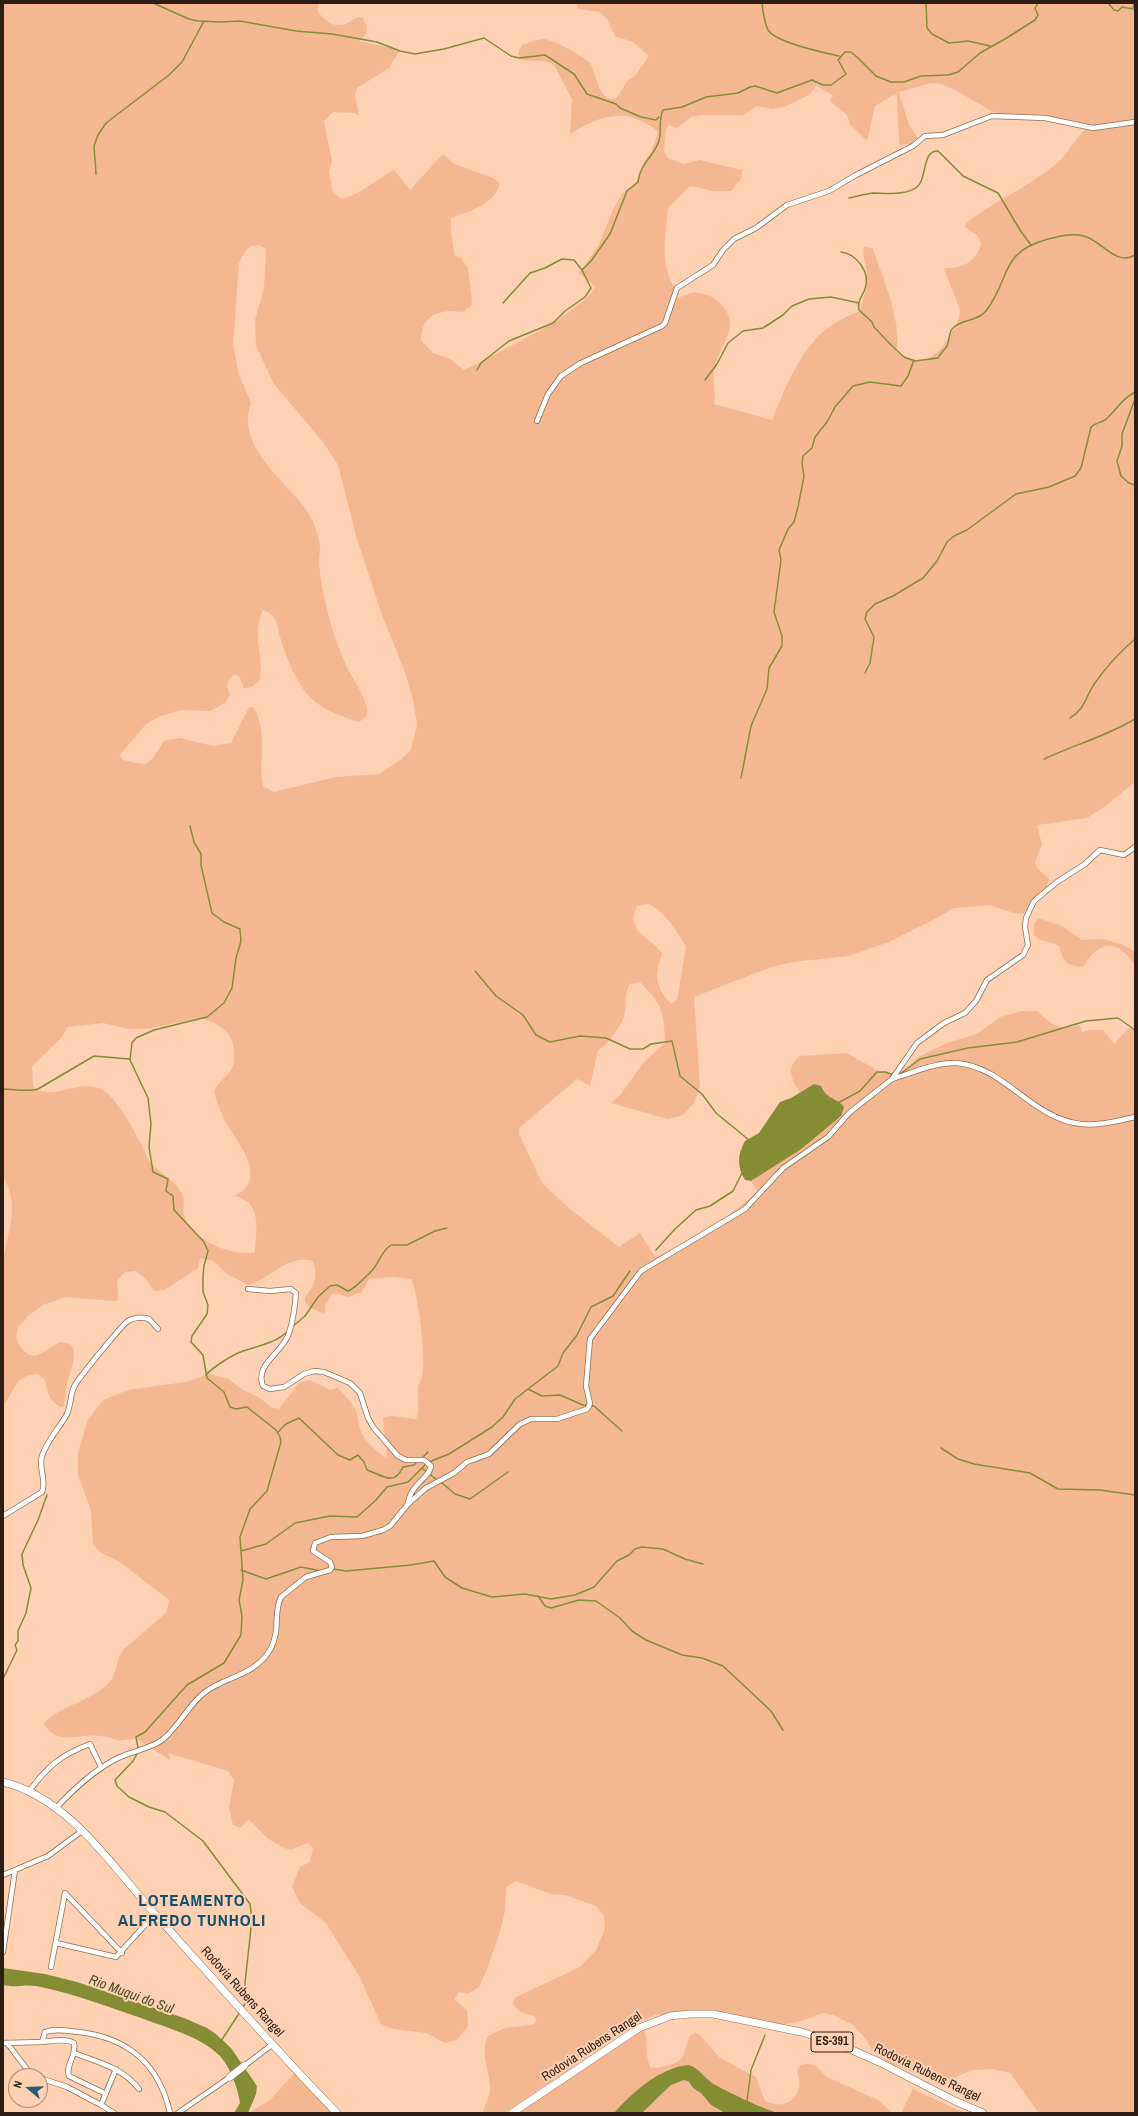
<!DOCTYPE html>
<style>
body{margin:0}
#map{position:relative;width:1138px;height:2116px;overflow:hidden;background:#ffd0b2;font-family:"Archivo Narrow",sans-serif}
canvas{display:block}
.frame{position:absolute;inset:0;border:4px solid #2e1d12;pointer-events:none}
.north{position:absolute;left:8px;top:2068px;width:40px;height:40px;box-sizing:border-box;background:#ffd0b2;border:1px solid #ab8872;border-radius:50%;rotate:289deg;font-size:11px;font-weight:700;line-height:16px;text-align:center;color:#2e1d12}
.north::after{content:'';display:block;margin:auto;width:14px;height:18px;background:#285d78;clip-path:polygon(50% 0,100% 100%,50% 72%,0 100%)}
</style>
<div id="map">
<canvas width="1138" height="2116"></canvas>
<div class="frame"></div>
<div class="north">N</div>
</div>
<script>
const c = document.querySelector('canvas').getContext('2d');
c.lineJoin = 'round';
function fillPath(path, color) { c.fillStyle = color; c.fill(path, 'evenodd'); }
function stroke(path, color, width, dash) { c.strokeStyle = color; c.lineWidth = width; c.lineCap = dash ? 'butt' : 'round'; c.setLineDash(dash || []); c.stroke(path); }
function drawText(font, color, halo, rows, align = 'center') {
  c.font = font + ' "Archivo Narrow",sans-serif'; c.lineWidth = 4; c.setLineDash([]); c.textBaseline = 'middle'; c.strokeStyle = halo; c.fillStyle = color; for (const [text, x, y, turn = 0] of rows) {
    c.save(); c.translate(x, y); c.rotate((+turn || 0) * Math.PI / 180); c.textAlign = isNaN(turn) ? turn : align; if (halo) c.strokeText(text, 0, 0); c.fillText(text, 0, 0); c.restore();
  }
}
fillPath(new Path2D(`
 M 3,3 L 319,3 L 317,10 C 323,20 336,30 347,23 C 353,20 356,17 362,17 L 367,26 L 366,34 L 359,41 L 400,50 L 389,68 L 357,88 L 355,96 L 359,115 L 354,113 L 333,112 L 324,121 L 332,161 L 329,172 L 333,193 L 342,199 L 357,193 L 394,170 L 410,190 L 443,154 L 454,164 L 493,178 L 500,183 C 495,205 469,211 451,218 C 449,229 454,243 454,255 L 461,258 L 468,268 L 472,301 L 471,306 L 463,312 C 442,309 421,313 421,340 L 433,353 L 450,359 L 464,370 L 477,364 C 510,345 575,317 596,287 L 579,273 L 599,245 L 612,212 L 622,194 L 637,181 L 645,160 L 651,152 L 658,133 C 655,127 649,125 643,122 C 617,108 593,120 570,134 L 572,99 L 554,65 C 543,58 532,63 520,59 L 518,53 L 522,45 C 529,43 536,39 543,39 C 553,39 586,57 591,65 C 598,77 597,100 616,99 L 628,80 L 635,76 L 649,56 L 633,42 L 615,36 L 607,19 L 599,12 L 578,9 L 576,3 L 1135,3 L 1135,782 L 1104,807 L 1087,818 L 1037,825 L 1042,845 L 1035,862 L 1037,868 L 1049,879 L 1046,889 L 1037,896 L 1023,914 L 1014,913 L 990,905 L 953,908 L 939,917 L 889,942 L 848,956 L 793,962 L 771,967 L 694,997 L 700,1085 L 694,1103 L 683,1115 L 668,1119 L 611,1103 L 621,1094 L 644,1062 L 665,1043 C 664,1010 663,1006 640,982 L 630,984 C 623,996 627,1001 625,1013 C 623,1023 607,1047 598,1050 L 590,1086 L 577,1079 L 520,1127 L 519,1134 L 542,1183 L 570,1209 L 619,1247 L 640,1233 L 655,1257 L 678,1248 L 708,1231 L 758,1192 L 751,1181 L 800,1150 L 841,1103 L 832,1100 L 814,1084 L 800,1092 C 792,1080 785,1067 800,1056 L 847,1053 L 880,1072 L 889,1073 L 906,1070 L 918,1057 L 947,1043 L 977,1034 L 1000,1017 L 1022,1011 L 1038,1011 C 1051,1025 1060,1031 1079,1025 L 1082,1032 L 1090,1030 L 1103,1030 L 1114,1044 L 1128,1029 L 1135,1028 L 1135,2113 L 1039,2113 L 1010,2073 L 993,2069 L 973,2070 L 953,2078 L 934,2080 L 889,2063 L 872,2051 L 866,2039 L 853,2025 L 833,2015 L 823,2013 L 798,2022 L 780,2025 L 691,2011 L 655,2015 L 633,2026 L 504,2113 L 483,2113 C 484,2104 491,2096 490,2086 C 489,2069 480,2053 488,2036 L 505,2028 L 533,2025 L 537,2019 L 532,2015 L 522,2013 L 512,2004 L 516,1997 L 580,1967 L 596,1950 L 605,1929 L 604,1916 L 596,1906 L 565,1895 L 551,1894 L 516,1881 L 506,1887 L 505,1911 L 499,1935 L 485,1974 L 479,1987 L 468,1994 L 459,1992 L 454,1999 L 467,2010 L 468,2026 L 457,2040 L 445,2043 L 426,2033 L 393,2029 L 381,2024 L 359,1976 L 326,1923 L 300,1903 L 292,1887 L 300,1867 L 310,1862 L 313,1848 L 308,1843 L 290,1850 C 267,1841 265,1835 248,1819 L 241,1828 L 233,1825 L 229,1808 L 234,1780 L 228,1771 L 168,1753 L 170,1760 L 135,1738 C 113,1744 117,1737 99,1736 C 79,1733 56,1747 44,1723 L 48,1719 C 65,1705 98,1698 111,1680 C 117,1671 116,1659 124,1649 L 167,1612 L 169,1600 L 120,1562 L 101,1553 L 93,1544 L 91,1510 L 78,1475 L 78,1453 L 88,1420 L 103,1400 L 128,1390 L 186,1382 L 209,1374 L 228,1379 L 243,1390 L 260,1398 L 271,1407 L 279,1409 L 299,1383 L 310,1380 L 330,1390 L 338,1388 C 345,1396 353,1403 357,1413 C 358,1418 358,1424 360,1429 C 364,1441 377,1452 387,1459 L 383,1418 L 391,1416 L 416,1419 C 421,1409 417,1400 418,1389 C 418,1384 421,1381 422,1377 C 426,1360 419,1294 411,1279 L 393,1277 L 369,1279 L 362,1292 L 349,1297 L 333,1293 L 325,1306 L 325,1314 L 310,1308 L 305,1302 L 305,1297 C 315,1286 318,1275 313,1261 C 288,1254 270,1279 248,1285 L 227,1274 L 213,1261 L 200,1258 L 198,1268 L 164,1290 L 154,1291 L 145,1278 L 136,1271 L 125,1272 L 117,1281 L 118,1298 L 116,1301 L 65,1297 L 43,1305 L 28,1316 L 18,1327 L 16,1338 C 20,1347 26,1358 38,1355 L 60,1342 L 68,1343 L 74,1349 C 74,1365 71,1369 67,1384 C 65,1392 66,1399 63,1407 C 50,1405 47,1391 45,1380 L 38,1374 C 12,1376 17,1390 3,1405 C 3,1360 0,1313 3,1268 C 5,1234 22,1209 3,1176 ZM 931,83 L 941,84 L 957,91 L 997,114 L 1044,115 L 1086,125 L 1089,127 C 1075,136 1069,154 1056,164 C 1028,187 995,201 966,223 L 965,227 L 977,235 L 981,243 C 977,262 962,269 944,268 C 946,277 960,305 960,312 C 959,320 954,329 950,335 C 936,359 924,367 897,353 C 901,317 884,283 873,249 L 864,246 C 862,256 866,264 867,274 C 868,286 863,299 860,311 C 844,317 825,327 814,341 C 796,361 782,395 772,420 L 714,404 C 716,392 712,381 714,370 C 716,354 730,339 730,323 C 729,305 709,291 692,293 C 685,294 677,299 670,302 L 676,288 C 659,271 666,231 668,208 L 690,186 L 714,191 L 731,191 L 741,179 L 742,170 L 700,160 L 683,164 L 668,158 L 664,152 L 666,129 L 669,125 L 677,128 L 691,117 L 703,115 L 744,115 L 756,106 L 772,109 L 784,107 L 809,95 L 816,86 L 833,95 L 830,101 L 847,115 L 850,124 L 867,141 L 875,106 L 893,95 L 897,96 L 899,142 L 900,145 L 910,144 L 918,138 L 909,125 L 899,92 ZM 259,245 L 266,249 L 264,288 L 255,320 L 256,346 L 274,384 L 323,442 L 338,465 L 357,539 L 382,615 L 405,672 L 413,699 L 417,725 L 411,750 L 399,761 L 379,774 L 335,777 L 274,792 L 263,786 C 258,760 268,732 254,708 L 249,707 L 231,743 L 213,746 L 180,738 L 164,741 L 153,758 L 146,764 C 136,763 126,763 119,756 L 146,724 L 161,716 L 181,710 L 210,711 L 225,703 L 230,695 C 227,686 225,681 234,675 L 239,676 L 244,688 L 252,687 L 260,680 C 264,652 251,637 263,610 C 269,612 272,614 275,619 C 278,624 278,631 280,637 C 286,656 294,677 306,693 C 320,709 340,716 359,722 C 363,719 366,718 367,713 C 369,700 350,676 345,663 C 342,656 339,648 336,640 C 328,617 321,588 319,563 C 319,558 320,553 320,548 C 319,532 311,515 301,503 C 279,476 236,443 251,403 L 238,372 L 233,344 L 239,263 L 245,251 L 251,246 ZM 649,904 C 667,913 676,931 686,947 L 677,1000 L 671,1004 C 655,986 654,976 662,954 C 653,937 623,933 637,906 ZM 201,1018 C 219,1024 232,1030 234,1050 C 234,1055 235,1061 233,1066 C 229,1076 219,1081 214,1091 C 216,1101 220,1109 224,1119 C 235,1141 272,1178 234,1196 C 263,1202 256,1229 255,1252 C 232,1258 191,1239 184,1215 C 182,1208 186,1200 182,1194 C 176,1181 161,1174 152,1164 C 147,1159 145,1151 142,1145 C 134,1130 117,1099 103,1090 C 81,1077 58,1100 35,1089 L 33,1084 L 32,1066 L 61,1038 L 68,1027 L 103,1023 L 129,1029 L 146,1029 Z
 M 1038,918 L 1062,926 L 1082,940 L 1103,939 L 1124,945 L 1135,952 L 1135,966 C 1118,939 1100,939 1083,967 C 1065,965 1064,963 1059,946 C 1050,940 1041,943 1034,935 L 1034,924 Z
 M 644,2029 C 648,2041 645,2055 650,2067 C 656,2069 660,2067 666,2066 C 688,2061 682,2053 690,2036 L 695,2033 L 699,2034 L 720,2058 L 756,2077 L 765,2101 C 787,2112 806,2095 797,2071 L 801,2065 L 806,2064 L 815,2065 L 827,2077 L 878,2100 L 892,2113 L 774,2113 L 713,2084 L 697,2069 L 688,2065 L 668,2069 L 660,2074 L 631,2096 L 614,2113 L 517,2113 Z
 M 295,2072 L 332,2113 L 248,2113 L 270,2100 Z
 M 684,2080 L 689,2082 L 693,2088 L 701,2093 L 711,2105 L 725,2113 L 642,2113 L 671,2085 Z
 M 913,2089 L 960,2111 L 966,2113 L 901,2113 Z`), '#f5b78f');
fillPath(new Path2D(`
 M 814,1084 L 821,1086 C 827,1100 836,1097 844,1107 L 841,1116 L 800,1150 L 751,1181 L 745,1180 C 737,1167 737,1155 745,1141 L 759,1133 L 780,1102 L 791,1098 Z
 M 3,1968 L 45,1974 L 77,1982 L 184,2018 L 207,2028 L 216,2034 L 231,2048 L 257,2086 L 256,2094 L 248,2113 L 234,2113 L 240,2103 C 238,2088 230,2067 220,2056 C 200,2036 167,2028 141,2018 C 106,2006 72,1993 36,1986 C 25,1984 14,1988 3,1985 Z
 M 688,2065 C 698,2067 704,2077 712,2083 C 722,2089 769,2112 779,2113 L 725,2113 L 711,2105 L 701,2093 L 693,2088 L 689,2082 L 684,2080 L 671,2085 L 642,2113 L 614,2113 C 633,2092 659,2068 688,2065 Z`), '#858d34');
stroke(new Path2D(`
 M 153,3 L 189,19 L 198,21 L 220,22 L 240,21 L 296,31 L 332,34 L 377,42 L 400,51 L 415,54 L 444,49 L 484,38 L 511,56 L 519,58 L 545,55 L 574,74 L 587,94 L 616,104 L 620,108 L 641,117 L 656,120 L 659,117
 M 762,3 C 763,12 764,22 768,30 C 775,42 825,53 839,56
 M 926,3 L 927,28 L 932,34 L 949,43 L 968,41 L 990,46
 M 1108,3 L 1114,10 L 1118,11 L 1122,7 L 1133,9 L 1134,3
 M 96,174 L 94,146 L 98,135 L 106,123 L 169,75 L 182,62 L 204,21
 M 849,198 C 857,196 865,194 873,193 C 886,193 908,196 918,186 C 927,178 922,150 938,151 L 963,176 L 998,193 L 1020,230 L 1031,245
 M 841,252 C 857,254 871,273 865,289 C 862,297 857,301 859,310 L 872,322 L 874,327 L 892,346 L 904,357 L 915,361 L 938,358 C 940,354 944,350 947,346 C 950,340 948,331 954,327 C 964,319 978,321 986,311 C 1012,277 998,253 1048,239 C 1060,236 1072,233 1084,236 C 1101,240 1116,267 1135,255
 M 582,270 L 591,261 L 610,234 L 627,191 L 638,182 C 640,163 653,158 659,141 C 662,130 658,121 663,110 L 682,107 L 706,97 L 738,93 L 750,87 L 755,86 L 777,93 L 812,80 L 823,85 L 831,85 L 846,74 L 838,60 L 845,52 L 851,52 L 858,58 L 876,76 L 891,82 L 904,82 L 921,76 L 948,75 L 958,72 L 980,53 L 1005,39 L 1035,20 L 1038,15 L 1035,8 L 1038,3
 M 1135,326 L 1135,337
 M 477,370 L 481,363 L 509,341 L 553,323 L 565,311 L 585,297 L 591,288 L 582,270 L 574,260 L 562,259 L 545,268 L 530,273 L 503,303
 M 705,380 L 717,364 L 728,343 L 743,331 L 763,328 L 783,315 L 792,306 L 809,299 L 831,297 L 859,303
 M 1135,399 L 1122,434 L 1122,446 L 1117,461 L 1121,476 L 1129,483 L 1135,485
 M 865,673 L 870,663 L 874,637 L 865,619 L 867,612 L 875,604 L 893,596 L 923,578 L 937,561 L 947,542 L 954,536 L 967,530 L 1016,494 L 1049,487 L 1075,476 L 1081,468 L 1091,427 C 1095,423 1100,423 1105,420 C 1117,410 1120,400 1135,392
 M 1070,718 C 1086,708 1085,697 1095,683 C 1106,667 1120,652 1135,639
 M 1044,759 C 1074,745 1107,736 1135,719
 M 741,778 L 751,726 L 767,689 L 769,668 L 782,646 L 782,636 L 774,612 L 781,560 L 779,550 L 788,529 L 794,522 L 798,507 L 804,476 L 802,463 L 803,456 L 812,448 L 815,437 L 827,422 L 835,407 L 853,386 L 870,382 L 901,386 L 908,376 L 914,360
 M 475,971 L 496,996 L 523,1015 L 536,1035 L 550,1042 L 580,1036 L 606,1038 L 630,1049 L 643,1049 L 651,1044 L 672,1041 L 680,1076 L 702,1094 L 716,1113 L 749,1140
 M 900,1074 L 920,1059 L 968,1048 L 1017,1042 L 1086,1021 L 1118,1018 L 1135,1030
 M 3,1089 C 14,1089 28,1092 38,1089 L 94,1056 L 129,1059
 M 838,1103 L 860,1091 L 877,1072 L 885,1072 L 894,1075
 M 656,1250 L 675,1229 L 696,1210 L 710,1206 L 733,1191 L 742,1173
 M 292,1327 L 305,1316 L 318,1297 L 330,1286 L 337,1285 L 348,1291 C 353,1290 371,1272 374,1268 C 380,1260 382,1251 391,1245 L 407,1245 L 435,1231 L 447,1228
 M 206,1375 C 213,1367 232,1355 243,1351 C 258,1346 276,1343 288,1331
 M 528,1389 L 542,1396 L 560,1395 L 583,1405 L 594,1406 L 622,1431
 M 278,1432 L 286,1424 L 299,1418 L 338,1455 L 350,1460 L 358,1455 L 364,1462 L 367,1470 C 382,1475 394,1487 403,1467 L 414,1465 L 418,1461
 M 941,1448 L 958,1459 L 974,1464 L 1030,1473 L 1058,1489 L 1100,1490 L 1135,1495
 M 421,1459 L 428,1452
 M 429,1462 L 449,1454 L 492,1427 L 503,1417 L 515,1399 L 558,1366 L 563,1353 L 577,1335 L 591,1307 L 613,1296 L 630,1271
 M 423,1469 L 437,1480
 M 441,1482 L 455,1494 L 470,1499 L 508,1472
 M 241,1551 L 266,1544 L 295,1523 L 330,1516 L 357,1517 L 376,1500 L 387,1487 L 408,1482 L 426,1464
 M 333,1569 L 346,1571 L 411,1565 L 434,1561 L 445,1577 L 462,1588 L 492,1597 L 525,1594 L 551,1599 L 575,1595 L 594,1587 L 617,1561 L 629,1555 L 635,1549 L 642,1547 L 663,1549 L 685,1559 L 703,1564
 M 241,1570 L 266,1579 L 301,1567 L 321,1571
 M 538,1596 L 545,1606 L 551,1608 L 579,1600 L 596,1601 L 620,1618 L 632,1631 L 646,1640 L 682,1655 L 702,1658 L 723,1666 L 771,1711 L 783,1730
 M 3,1679 L 17,1650 L 15,1645 L 18,1641 L 18,1631 L 26,1613 L 31,1588 L 23,1565 L 22,1554 L 38,1520 L 47,1495
 M 138,1748 L 136,1737 L 145,1732 L 187,1685 L 224,1663 L 241,1635 L 242,1616 L 239,1600 L 243,1580 L 240,1537 L 250,1509 L 267,1491 L 281,1442 L 280,1437 L 276,1430 L 247,1407 L 236,1409 L 230,1407 L 224,1392 L 207,1378 L 203,1355 L 191,1342 L 192,1336 L 207,1314 L 208,1305 L 203,1292 L 203,1276 L 204,1266 L 208,1251 L 204,1242 L 174,1210 L 173,1196 L 166,1191 L 168,1179 L 153,1172 L 149,1147 L 151,1124 L 148,1098 L 130,1060 L 132,1043 L 136,1038 L 154,1030 L 207,1017 L 224,1003 L 232,988 L 236,958 L 241,941 L 240,929 L 224,922 L 212,913 L 201,865 L 201,854 L 194,842 L 190,826
 M 138,1752 L 133,1761 L 115,1780 L 117,1786 L 129,1797 L 149,1807 L 165,1812 L 203,1841 L 250,1904 L 252,1919 L 245,1983 L 246,2002 L 243,2007
 M 221,2041 L 240,2012
 M 747,2101 L 751,2070 L 765,2035`), '#858d34', 1.5);
const street = new Path2D(`
 M 537,421 L 548,394 L 561,376 L 581,363 L 662,326 L 665,323 L 677,288 L 713,265 L 723,250 L 734,239 L 756,228 L 787,205 L 829,191 L 856,175 L 913,146 L 925,136 L 943,135 L 992,116 L 1045,118 L 1093,128 L 1135,122
 M 892,1079 C 912,1073 936,1062 957,1063 C 1005,1067 1032,1119 1081,1124 C 1099,1126 1117,1121 1135,1117
 M 248,1289 L 270,1291 L 291,1289 L 296,1293 C 295,1306 293,1321 289,1333 C 284,1352 254,1364 263,1386 L 270,1389 L 284,1387 L 304,1374 L 314,1371 L 324,1372 L 350,1383 L 360,1393 L 368,1418 L 373,1427 L 398,1456 L 406,1460 L 424,1460 L 431,1466 C 430,1478 410,1484 408,1504
 M 3,1516 L 42,1492 C 47,1480 38,1468 42,1456 C 47,1440 59,1429 67,1414 C 71,1405 70,1396 74,1387 C 77,1380 121,1326 128,1321 C 134,1317 143,1317 149,1319 L 158,1329
 M 30,1790 C 48,1766 61,1755 90,1744 L 101,1767
 M 57,1807 C 75,1788 94,1770 118,1758 C 132,1751 150,1749 162,1740 C 179,1727 188,1705 205,1692 C 226,1676 253,1677 270,1650 C 281,1631 273,1612 281,1597 L 306,1577 L 330,1570 L 332,1567 L 330,1562 L 313,1551 L 315,1543 L 331,1537 L 362,1536 L 383,1530 L 390,1526 L 408,1504 L 426,1488 L 454,1473 L 467,1462 L 489,1454 L 520,1424 L 531,1419 L 557,1419 L 587,1409 L 590,1404 L 586,1386 L 590,1339 L 641,1271 L 745,1209 L 783,1168 L 828,1137 L 849,1113 L 892,1079 L 917,1043 L 944,1023 L 965,1013 L 976,1001 L 987,980 L 1023,955 L 1028,945 L 1025,927 L 1026,918 L 1034,901 L 1057,882 L 1085,864 L 1100,850 L 1124,855 L 1135,847
 M 3,1875 L 48,1856 L 82,1831
 M 56,1943 L 116,1957 L 155,1914
 M 3,1952 L 15,1870
 M 51,1967 L 65,1893 L 122,1953
 M 42,2042 C 51,2041 66,2038 74,2043 C 77,2055 65,2066 69,2076 L 106,2094
 M 3,2043 L 42,2042 L 45,2032 C 56,2028 68,2031 79,2032 C 129,2038 159,2064 170,2113
 M 7,2043 L 30,2073 L 36,2076
 M 74,2053 C 98,2062 123,2068 139,2089
 M 244,2066 L 273,2044
 M 40,2078 L 67,2087 L 101,2105 L 116,2069
 M 101,2105 L 114,2113
 M 178,2113 L 230,2077`);
const secondary = new Path2D(`
 M 230,2077 L 244,2066`);
const primary = new Path2D(`
 M 3,1782 C 69,1798 112,1866 155,1914 C 215,1981 275,2049 337,2113
 M 512,2113 L 639,2028 L 670,2016 L 690,2014 L 713,2014 L 801,2032 L 834,2042 L 879,2062 L 955,2101 L 983,2113`);
stroke(street, '#946b4f', 6);
stroke(secondary, '#946b4f', 8);
stroke(primary, '#946b4f', 8);
stroke(street, '#fff', 4.5);
stroke(secondary, '#fff', 7);
stroke(primary, '#fff', 7);
for (const [x, y, w] of [
 [832,2042,42]
]) { const box = new Path2D(); box.roundRect(x - w / 2, y - 10, w, 20, 3); c.fillStyle = '#ffd0b2'; c.fill(box); stroke(box, '#2e1d12', 1); }
drawText('bold 12px', '#2e1d12', null, [
 ["ES-391",832,2042]
]);
drawText('13px', '#2e1d12', '#ffd0b2', [
 ["Rodovia Rubens Rangel",242,1992,48],
 ["Rodovia Rubens Rangel",592,2047,-33],
 ["Rodovia Rubens Rangel",927,2073,26]
]);
drawText('italic 14px', '#4c5021', '#ffd0b2', [
 ["Rio Muqui do Sul",131,1995,20]
]);
c.letterSpacing = '1px';
drawText('bold 17px', '#0f5170', '#ffd0b2', [
 ["LOTEAMENTO",192,1901],
 ["ALFREDO TUNHOLI",192,1921]
]);
c.letterSpacing = '0px';
</script>
